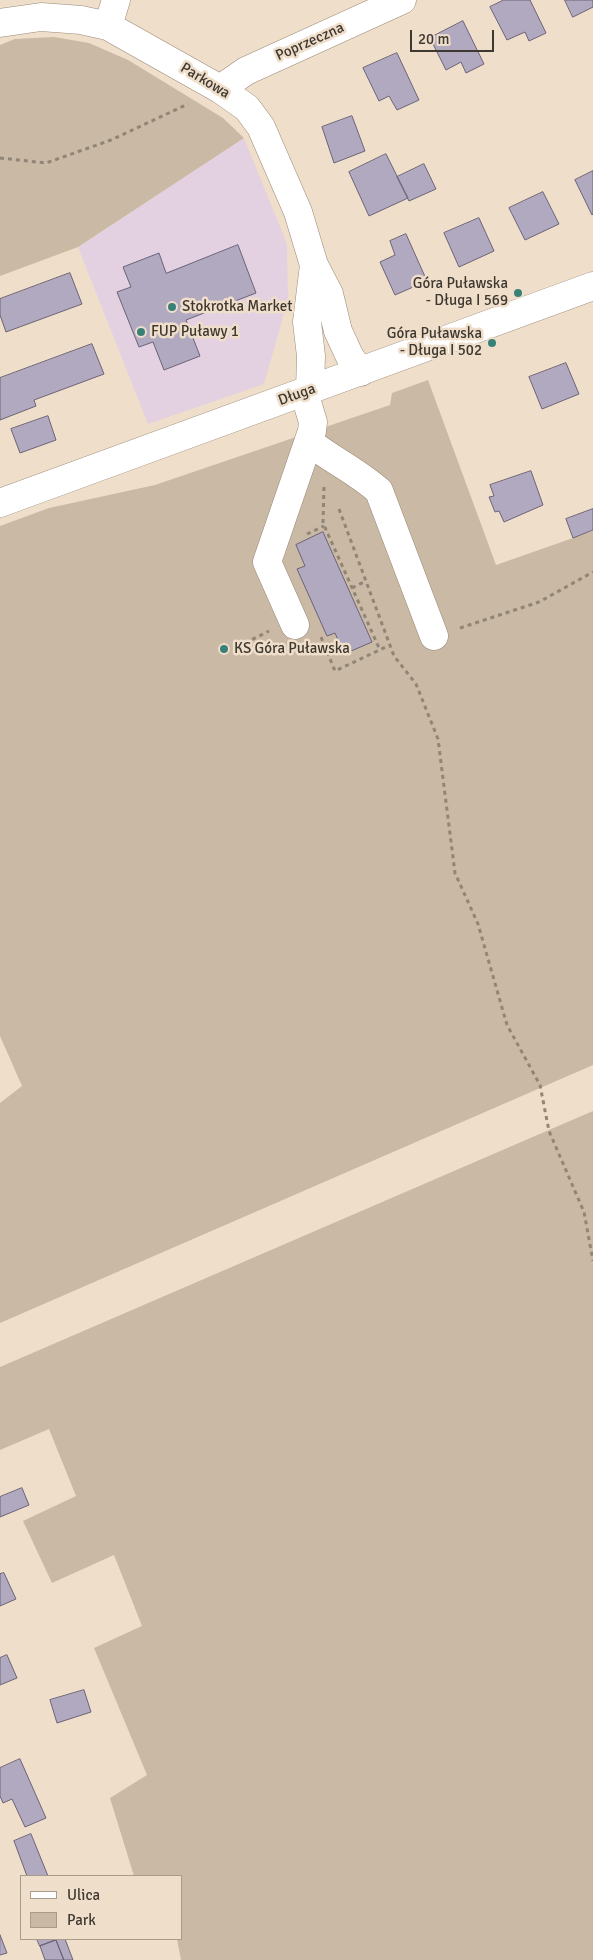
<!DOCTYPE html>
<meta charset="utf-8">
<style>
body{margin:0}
#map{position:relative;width:593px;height:1960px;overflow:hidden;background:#efdeca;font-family:Signika,sans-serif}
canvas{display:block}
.legend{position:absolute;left:20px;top:1875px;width:162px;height:65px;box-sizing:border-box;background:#efdeca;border:1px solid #a89c8c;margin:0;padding:6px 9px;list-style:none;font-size:15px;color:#3e3830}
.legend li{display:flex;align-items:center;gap:10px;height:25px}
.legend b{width:25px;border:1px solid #a89c8c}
.scale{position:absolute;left:410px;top:30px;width:84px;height:22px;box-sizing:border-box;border:2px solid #3e3830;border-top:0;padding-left:6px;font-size:15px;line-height:18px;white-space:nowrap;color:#3e3830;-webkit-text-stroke:4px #efdeca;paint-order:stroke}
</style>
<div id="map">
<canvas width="593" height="1960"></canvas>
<ul class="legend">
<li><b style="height:6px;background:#fff"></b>Ulica</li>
<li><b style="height:14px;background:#cab9a4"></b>Park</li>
</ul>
<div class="scale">20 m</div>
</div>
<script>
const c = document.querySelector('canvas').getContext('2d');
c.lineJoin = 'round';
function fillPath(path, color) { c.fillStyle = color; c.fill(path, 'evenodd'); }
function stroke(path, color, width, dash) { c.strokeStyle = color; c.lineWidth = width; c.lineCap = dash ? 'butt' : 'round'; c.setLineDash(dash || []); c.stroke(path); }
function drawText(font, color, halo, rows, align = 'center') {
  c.font = font + ' Signika,sans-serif'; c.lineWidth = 5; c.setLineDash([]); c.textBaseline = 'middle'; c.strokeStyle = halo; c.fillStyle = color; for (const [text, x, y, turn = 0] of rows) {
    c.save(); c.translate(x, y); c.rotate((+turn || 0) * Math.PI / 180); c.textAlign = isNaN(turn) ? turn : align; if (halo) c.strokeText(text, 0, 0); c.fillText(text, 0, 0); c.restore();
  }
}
fillPath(new Path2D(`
 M 244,138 L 287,244 L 288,300 L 264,384 L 148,424 L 78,247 Z`), '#e3d1e1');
fillPath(new Path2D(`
 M 54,37 L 89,43 L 128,60 L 223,118 L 244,138 L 78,247 L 0,276 L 0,45 L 15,39 Z
 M 428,380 L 496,565 L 593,531 L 593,1065 L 0,1323 L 0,1103 L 22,1086 L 0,1036 L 0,526 L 49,508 L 155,485 L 390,405 L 392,393 Z
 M 593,1111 L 593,1960 L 181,1960 L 177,1939 L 181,1939 L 181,1876 L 134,1876 L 110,1798 L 147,1775 L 94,1648 L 142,1626 L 114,1555 L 52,1583 L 23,1521 L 76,1496 L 49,1429 L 0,1450 L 0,1367 Z`), '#cab9a4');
const building = new Path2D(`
 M 504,0 L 530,0 L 546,33 L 529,41 L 525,32 L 507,40 L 490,7 Z
 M 565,0 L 593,0 L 593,7 L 573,17 Z
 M 463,21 L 484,64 L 466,73 L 461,62 L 446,70 L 430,38 Z
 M 397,53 L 419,100 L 397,110 L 389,96 L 379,101 L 363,68 Z
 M 352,116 L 365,151 L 334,163 L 322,127 Z
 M 386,154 L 408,198 L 369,216 L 349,172 Z
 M 424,164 L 436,189 L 409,201 L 397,177 Z
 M 593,171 L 593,214 L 592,215 L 575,180 Z
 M 543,192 L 559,224 L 525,240 L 509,208 Z
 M 479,218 L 494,251 L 459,267 L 444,233 Z
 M 406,234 L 427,281 L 395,295 L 380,262 L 395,255 L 390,241 Z
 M 238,245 L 256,293 L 186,320 L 200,356 L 164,370 L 153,342 L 139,347 L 117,292 L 131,287 L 123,267 L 159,253 L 166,273 Z
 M 70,273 L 82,304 L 6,332 L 0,315 L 0,299 Z
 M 92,344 L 104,374 L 34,400 L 36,406 L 0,420 L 0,378 Z
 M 566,363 L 579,394 L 542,409 L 529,377 Z
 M 48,416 L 56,440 L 20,453 L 11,429 Z
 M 531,471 L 543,505 L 504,522 L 499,511 L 495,512 L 489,497 L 494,496 L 490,485 Z
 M 593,509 L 593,530 L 573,538 L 566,519 Z
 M 323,532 L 372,642 L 344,654 L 335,633 L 327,636 L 297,569 L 305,566 L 296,545 Z
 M 22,1488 L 29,1505 L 0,1517 L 0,1497 Z
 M 4,1573 L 16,1599 L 0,1606 L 0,1574 Z
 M 7,1655 L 17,1678 L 0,1685 L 0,1658 Z
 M 84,1690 L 91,1712 L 57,1723 L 50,1700 Z
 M 20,1759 L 46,1818 L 25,1827 L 12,1799 L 3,1803 L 0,1796 L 0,1768 Z
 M 31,1834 L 48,1876 L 27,1876 L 14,1841 Z
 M 0,1935 L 7,1953 L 0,1955 Z
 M 37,1939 L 56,1939 L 56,1940 L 40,1946 Z
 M 56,1939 L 65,1939 L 73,1960 L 64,1960 Z
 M 56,1940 L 64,1960 L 45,1960 L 40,1946 Z`);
fillPath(building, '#b1a9bf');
stroke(building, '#6b6377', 1);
const minor = new Path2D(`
 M 0,23 L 41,17 L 81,20 L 108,26 L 220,89 L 247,108 L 261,127 L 298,212 L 314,265 L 329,294 L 338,331 L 350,357 L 361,372
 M 108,26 L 116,0
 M 220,89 L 246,71 L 402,0
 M 310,390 L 311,356 L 307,322 L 314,265
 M 309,442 C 332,460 358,472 379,491 L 434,636
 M 0,503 L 593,286
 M 295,625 L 267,562 L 312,431 L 313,422 L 304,392`);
stroke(minor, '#998a77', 29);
stroke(new Path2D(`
 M 0,158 L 46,163 L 111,140 L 188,104
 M 324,487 L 323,523 L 380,650
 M 339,509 L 394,656 L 416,684 L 438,739 L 455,873 L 478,924 L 507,1025 L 540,1085 L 549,1131 L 584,1212 L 593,1261
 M 307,534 L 324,526
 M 352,588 L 366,581
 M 460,628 L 539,602 L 593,572
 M 321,637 L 335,671 L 390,645
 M 245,643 L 269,631`), '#908577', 3, [4, 4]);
stroke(minor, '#fff', 28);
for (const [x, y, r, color] of [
 [518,293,5,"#398078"],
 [172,307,5,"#398078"],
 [141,332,5,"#398078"],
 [492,343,5,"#398078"],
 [224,649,5,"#398078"]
]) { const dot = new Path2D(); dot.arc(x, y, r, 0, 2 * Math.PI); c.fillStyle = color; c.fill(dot); stroke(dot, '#efdeca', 2); }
drawText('15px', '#3e3830', '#efdeca', [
 ["Poprzeczna",310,42,-24],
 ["Parkowa",205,81,31],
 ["Długa",297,395,-20]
]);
drawText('15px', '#3e3830', '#efdeca', [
 ["Góra Puławska",508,284,"right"],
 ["- Długa I 569",508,301,"right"],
 ["Stokrotka Market",182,307],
 ["FUP Puławy 1",151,332],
 ["Góra Puławska",482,334,"right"],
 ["- Długa I 502",482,351,"right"],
 ["KS Góra Puławska",234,649]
], 'left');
</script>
